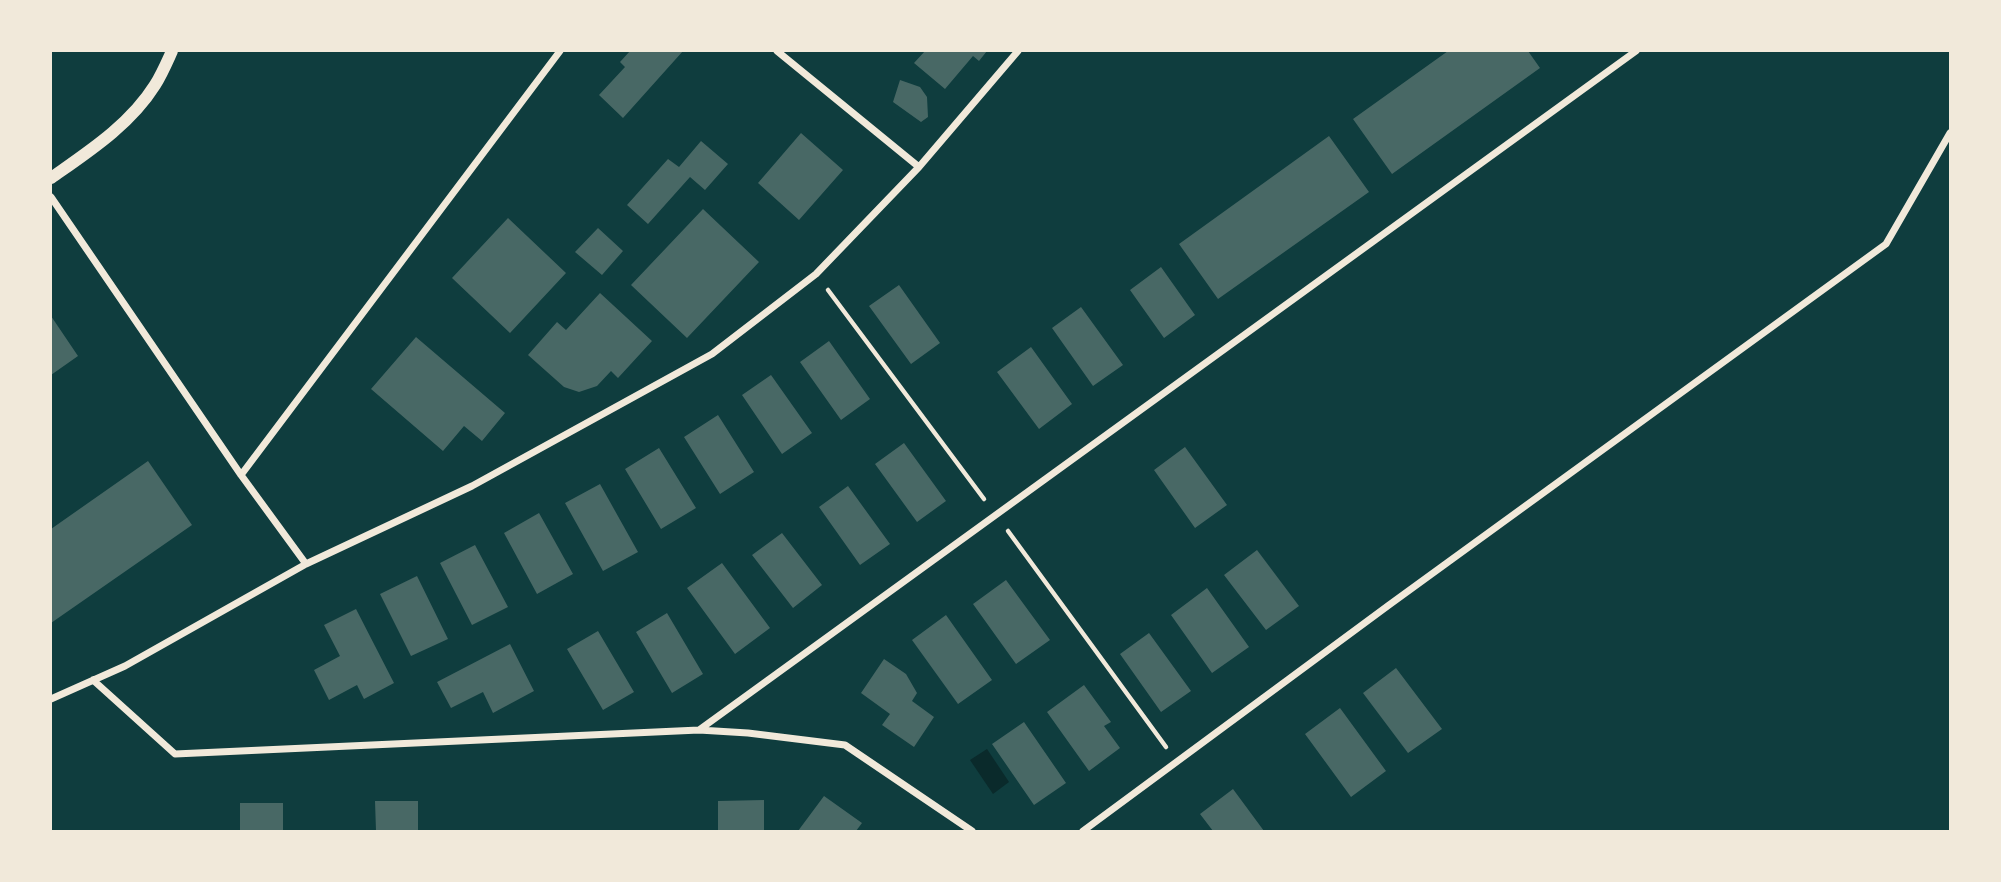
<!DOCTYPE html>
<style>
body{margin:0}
#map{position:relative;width:2001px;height:882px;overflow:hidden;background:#0f3d3e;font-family:Arial,sans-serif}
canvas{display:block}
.frame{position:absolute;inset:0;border:52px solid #f1e9da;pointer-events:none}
</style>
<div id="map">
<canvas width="2001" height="882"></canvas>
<div class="frame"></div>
</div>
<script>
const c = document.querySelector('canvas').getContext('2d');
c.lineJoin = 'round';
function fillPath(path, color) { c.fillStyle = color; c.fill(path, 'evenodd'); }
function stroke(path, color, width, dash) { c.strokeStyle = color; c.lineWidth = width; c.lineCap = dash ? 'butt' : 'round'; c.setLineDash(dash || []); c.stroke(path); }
fillPath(new Path2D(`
 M 987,749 L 1009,782 L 993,794 L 970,760 Z`), '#0a2a2b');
fillPath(new Path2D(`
 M 630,51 L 683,51 L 623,118 L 599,95 L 625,67 L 620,62 Z
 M 925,51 L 987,51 L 979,61 L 973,56 L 945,89 L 914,63 Z
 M 1448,51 L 1528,51 L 1540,68 L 1392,174 L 1353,119 Z
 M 900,80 L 920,87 L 927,97 L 928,117 L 921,122 L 893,102 Z
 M 801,133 L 843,170 L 799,220 L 758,183 Z
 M 1329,136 L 1369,192 L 1218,299 L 1179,244 Z
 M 701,141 L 728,164 L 705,190 L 690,177 L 648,224 L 627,205 L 668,159 L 679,167 Z
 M 703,209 L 759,262 L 687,338 L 631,285 Z
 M 508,218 L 566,273 L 510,333 L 452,278 Z
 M 598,228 L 623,251 L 602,275 L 575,252 Z
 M 1161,267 L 1195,315 L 1164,338 L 1130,290 Z
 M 899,285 L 940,343 L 911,364 L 869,306 Z
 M 600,293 L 652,341 L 618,378 L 611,371 L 597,386 L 579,392 L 564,387 L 528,355 L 557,322 L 566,330 Z
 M 1081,307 L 1123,365 L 1093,386 L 1052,328 Z
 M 51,316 L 78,356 L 51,375 Z
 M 416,337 L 505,413 L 482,441 L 464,426 L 443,451 L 371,389 Z
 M 829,341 L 870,399 L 841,420 L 800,362 Z
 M 1031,347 L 1072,404 L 1039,429 L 997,372 Z
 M 771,375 L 812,433 L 782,454 L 742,395 Z
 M 718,415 L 754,472 L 720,494 L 684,437 Z
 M 904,443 L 946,501 L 917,522 L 875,464 Z
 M 1185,447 L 1227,505 L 1195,528 L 1154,470 Z
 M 659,448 L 696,508 L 661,529 L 625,469 Z
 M 148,461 L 192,525 L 51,623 L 51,529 Z
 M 600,484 L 638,552 L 603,571 L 565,503 Z
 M 848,486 L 890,544 L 860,565 L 819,507 Z
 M 539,513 L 573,574 L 537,594 L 504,533 Z
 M 782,533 L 822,585 L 793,608 L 752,555 Z
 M 475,545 L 508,607 L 472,625 L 440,563 Z
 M 1257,550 L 1299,606 L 1266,630 L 1224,575 Z
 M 722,563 L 770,628 L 735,654 L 687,588 Z
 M 417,576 L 448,639 L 411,656 L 380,594 Z
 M 1006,580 L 1050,640 L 1016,664 L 973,604 Z
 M 1207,588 L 1249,647 L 1212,673 L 1171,615 Z
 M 356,609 L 394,683 L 364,699 L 357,685 L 329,700 L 314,670 L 340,656 L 324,625 Z
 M 667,613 L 703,674 L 672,693 L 636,632 Z
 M 946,615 L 992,680 L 958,704 L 912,640 Z
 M 598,631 L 634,692 L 603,710 L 567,649 Z
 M 1149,633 L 1191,691 L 1161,712 L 1120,654 Z
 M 510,644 L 534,691 L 493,713 L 483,692 L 451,708 L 437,682 Z
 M 884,659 L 906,674 L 917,693 L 912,701 L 934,717 L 914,747 L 882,725 L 890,714 L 861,693 Z
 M 1396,668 L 1442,729 L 1408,753 L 1363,693 Z
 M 1084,685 L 1111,722 L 1104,726 L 1120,748 L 1089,771 L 1047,712 Z
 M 1340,708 L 1386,771 L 1351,797 L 1305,734 Z
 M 1024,722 L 1066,783 L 1034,805 L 992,744 Z
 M 1233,789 L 1264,831 L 1213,831 L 1200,814 Z
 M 824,796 L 862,823 L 856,831 L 798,831 Z
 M 764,800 L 764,831 L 718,831 L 718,801 Z
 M 375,801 L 418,801 L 418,831 L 376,831 Z
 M 240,803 L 283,803 L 283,831 L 240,831 Z`), '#486865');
stroke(new Path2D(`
 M 828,290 L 984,499
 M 1008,531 L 1166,747`), '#f1e9da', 4.5);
stroke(new Path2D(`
 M 777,51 L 919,167
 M 51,197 L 241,475 L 306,564
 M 241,475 L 560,51
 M 93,680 L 175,754 L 699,730 L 748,733 L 845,745 L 972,831
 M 51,699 L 125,666 L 306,564 L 472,486 L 712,354 L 816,274 L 919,167 L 1018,51
 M 699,730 L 1636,51
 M 1083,831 L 1389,605 L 1886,244 L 1950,133`), '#f1e9da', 7);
stroke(new Path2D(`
 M 51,178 C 88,152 130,125 155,85 C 162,74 167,62 172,51`), '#f1e9da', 12);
</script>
